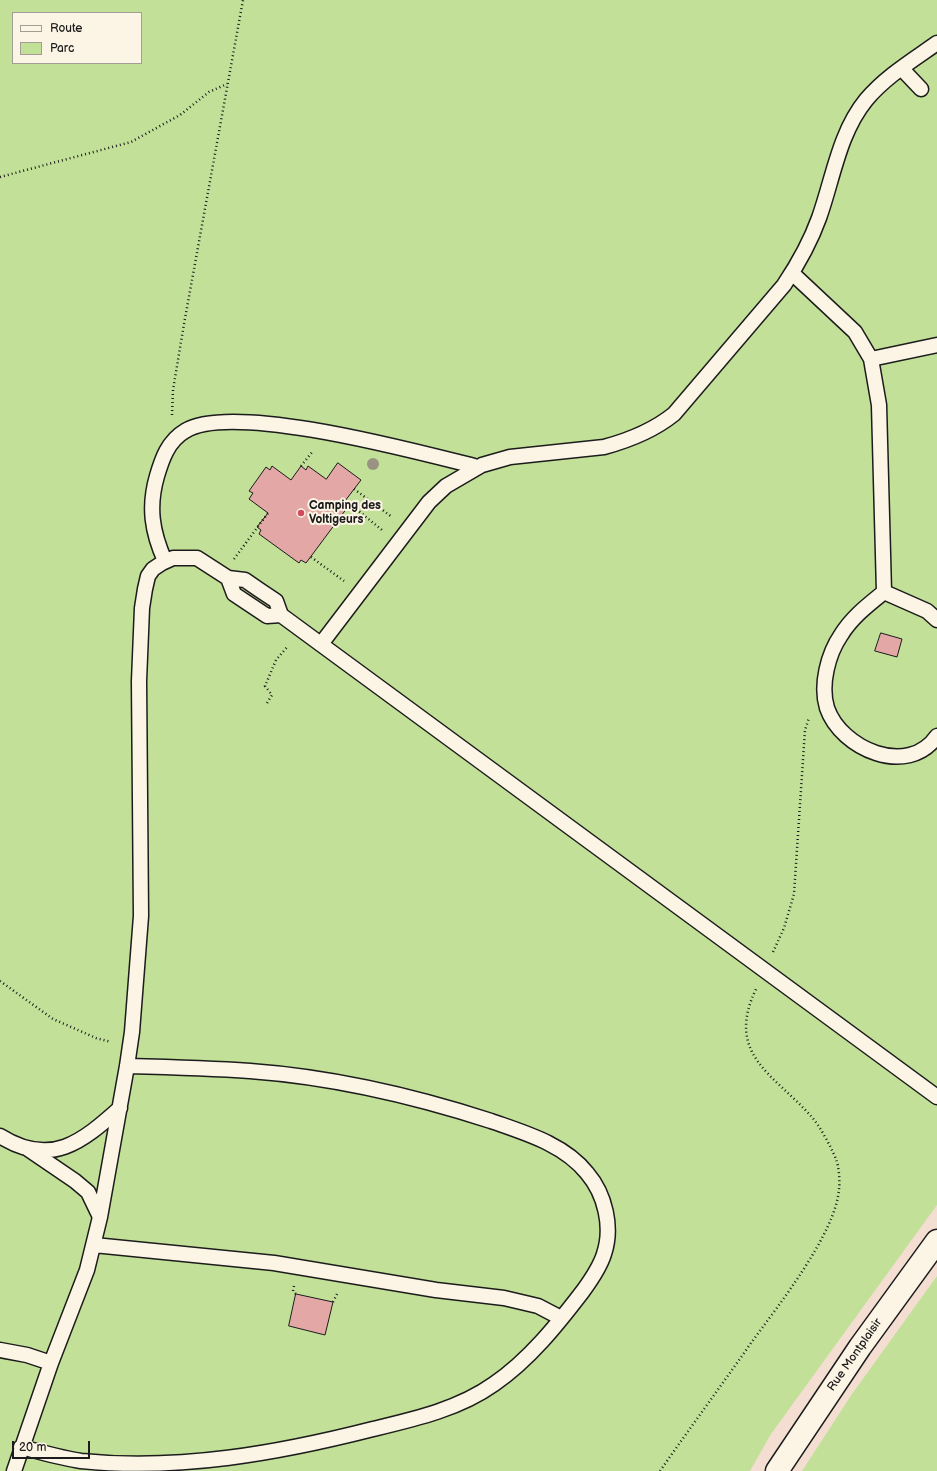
<!DOCTYPE html>
<style>
body{margin:0}
#map{position:relative;width:937px;height:1471px;overflow:hidden;background:#f4ded2;font-family:"Balsamiq Sans",sans-serif}
canvas{display:block}
.legend{position:absolute;left:12px;top:12px;width:130px;height:52px;box-sizing:border-box;background:#fcf5e5;border:1px solid #a29e95;margin:0;padding:5px 7px;list-style:none;font-size:12px;color:#1c1c1c}
.legend li{display:flex;align-items:center;gap:8px;height:20px}
.legend b{width:20px;border:1px solid #a29e95}
.scale{position:absolute;left:12px;top:1441px;width:78px;height:18px;box-sizing:border-box;border:2px solid #1c1c1c;border-top:0;padding-left:5px;font-size:12px;line-height:14px;white-space:nowrap;color:#1c1c1c;-webkit-text-stroke:3px #fcf5e5;paint-order:stroke}
</style>
<div id="map">
<canvas width="937" height="1471"></canvas>
<ul class="legend">
<li><b style="height:5px;background:#fcf5e5"></b>Route</li>
<li><b style="height:11px;background:#c2e098"></b>Parc</li>
</ul>
<div class="scale">20 m</div>
</div>
<script>
const c = document.querySelector('canvas').getContext('2d');
c.lineJoin = 'round';
function fillPath(path, color) { c.fillStyle = color; c.fill(path, 'evenodd'); }
function stroke(path, color, width, dash) { c.strokeStyle = color; c.lineWidth = width; c.lineCap = dash ? 'butt' : 'round'; c.setLineDash(dash || []); c.stroke(path); }
function drawText(font, color, halo, rows, align = 'center') {
  c.font = font + ' "Balsamiq Sans",sans-serif'; c.lineWidth = 4; c.setLineDash([]); c.textBaseline = 'middle'; c.strokeStyle = halo; c.fillStyle = color; for (const [text, x, y, turn = 0] of rows) {
    c.save(); c.translate(x, y); c.rotate((+turn || 0) * Math.PI / 180); c.textAlign = isNaN(turn) ? turn : align; if (halo) c.strokeText(text, 0, 0); c.fillText(text, 0, 0); c.restore();
  }
}
fillPath(new Path2D(`
 M 0,0 L 937,0 L 937,1205 L 771,1434 L 750,1471 L 0,1471 ZM 13,13 L 141,13 L 141,63 L 13,63 Z
 M 937,1276 L 937,1471 L 802,1471 L 852,1394 Z`), '#c2e098');
const building = new Path2D(`
 M 338,463 L 361,480 L 345,501 L 350,504 L 306,563 L 301,560 L 299,563 L 259,534 L 261,530 L 257,527 L 268,513 L 249,499 L 253,493 L 249,491 L 266,467 L 270,470 L 272,466 L 291,480 L 301,466 L 306,470 L 308,466 L 326,479 Z
 M 881,633 L 902,639 L 897,657 L 875,651 Z
 M 296,1294 L 333,1302 L 325,1335 L 289,1326 Z`);
fillPath(building, '#e3a8a6');
stroke(building, '#1c1c1c', 1);
const service = new Path2D(`
 M 902,69 L 921,89
 M 792,273 L 855,332 L 871,359 L 879,405 L 884,592
 M 871,359 L 937,345
 M 165,561 C 152,532 148,507 157,476 C 162,459 168,441 185,431 C 232,401 421,453 478,467
 M 884,592 C 868,605 852,617 841,635 C 828,654 820,685 827,708 C 841,749 908,778 937,736
 M 884,592 L 927,611 L 937,620
 M 281,615 L 267,616 L 234,594 L 228,578 L 245,580 L 258,589 L 276,601 L 281,615 L 937,1097
 M 321,644 L 429,502 L 446,486 L 482,465 L 510,457 L 604,447 C 630,440 653,431 674,414 L 784,285 C 798,264 810,243 819,218 C 833,179 839,133 866,100 C 885,77 913,60 937,43
 M 0,1136 C 51,1168 82,1142 120,1108
 M 28,1149 L 75,1181 L 88,1192 L 100,1217
 M 94,1245 L 274,1263 L 436,1290 L 504,1298 L 538,1306 L 561,1318
 M 0,1350 L 27,1355 L 51,1363
 M 21,1447 C 41,1452 61,1458 81,1461 C 179,1471 279,1453 373,1429 C 415,1419 459,1409 494,1384 C 529,1360 557,1325 583,1291 C 591,1280 600,1267 604,1254 C 613,1227 605,1194 587,1173 C 564,1144 525,1133 491,1121 C 414,1096 332,1077 250,1071 C 209,1068 168,1067 127,1066
 M 14,1471 L 51,1363 L 87,1270 L 100,1217 L 127,1066 L 132,1032 L 141,916 L 139,681 L 142,608 L 145,589 L 148,576 L 153,569 L 162,563 L 173,558 L 197,558 L 228,578`);
const tertiary = new Path2D(`
 M 777,1471 L 860,1347 L 937,1241`);
stroke(service, '#1c1c1c', 17);
stroke(tertiary, '#1c1c1c', 25);
stroke(new Path2D(`
 M 0,177 L 131,142 L 180,115 L 209,92 L 227,84
 M 172,415 L 173,390 L 184,324 L 243,0
 M 301,466 L 313,451
 M 354,489 L 392,517
 M 350,504 L 382,530
 M 311,557 L 344,581
 M 234,559 L 268,513
 M 267,703 L 272,695 L 265,686 L 276,660 L 288,646
 M 773,952 L 784,928 L 794,894 L 805,730 L 809,718
 M 0,981 L 53,1019 L 96,1038 L 111,1042
 M 294,1286 L 293,1291 L 296,1294
 M 333,1302 L 337,1294
 M 660,1471 C 690,1428 721,1386 751,1343 C 778,1306 836,1233 839,1189 C 840,1181 839,1167 836,1159 C 831,1147 819,1124 810,1115 C 773,1074 725,1054 756,989`), '#1c1c1c', 2.5, [1, 3]);
stroke(service, '#fcf5e5', 14);
stroke(tertiary, '#fcf5e5', 22);
c.fillStyle = '#999482';
for (const [x, y] of [
 [373,464]
]) { c.beginPath(); c.arc(x, y, 6, 0, 2 * Math.PI); c.fill(); }
for (const [x, y, r, color] of [
 [301,513,4,"#d1495b"]
]) { const dot = new Path2D(); dot.arc(x, y, r, 0, 2 * Math.PI); c.fillStyle = color; c.fill(dot); stroke(dot, '#fcf5e5', 1.5); }
drawText('bold 12px', '#1c1c1c', '#fcf5e5', [
 ["Camping des",309,506],
 ["Voltigeurs",309,520]
], 'left');
drawText('12px', '#1c1c1c', '#fcf5e5', [
 ["Rue Montplaisir",855,1355,-55]
]);
</script>
